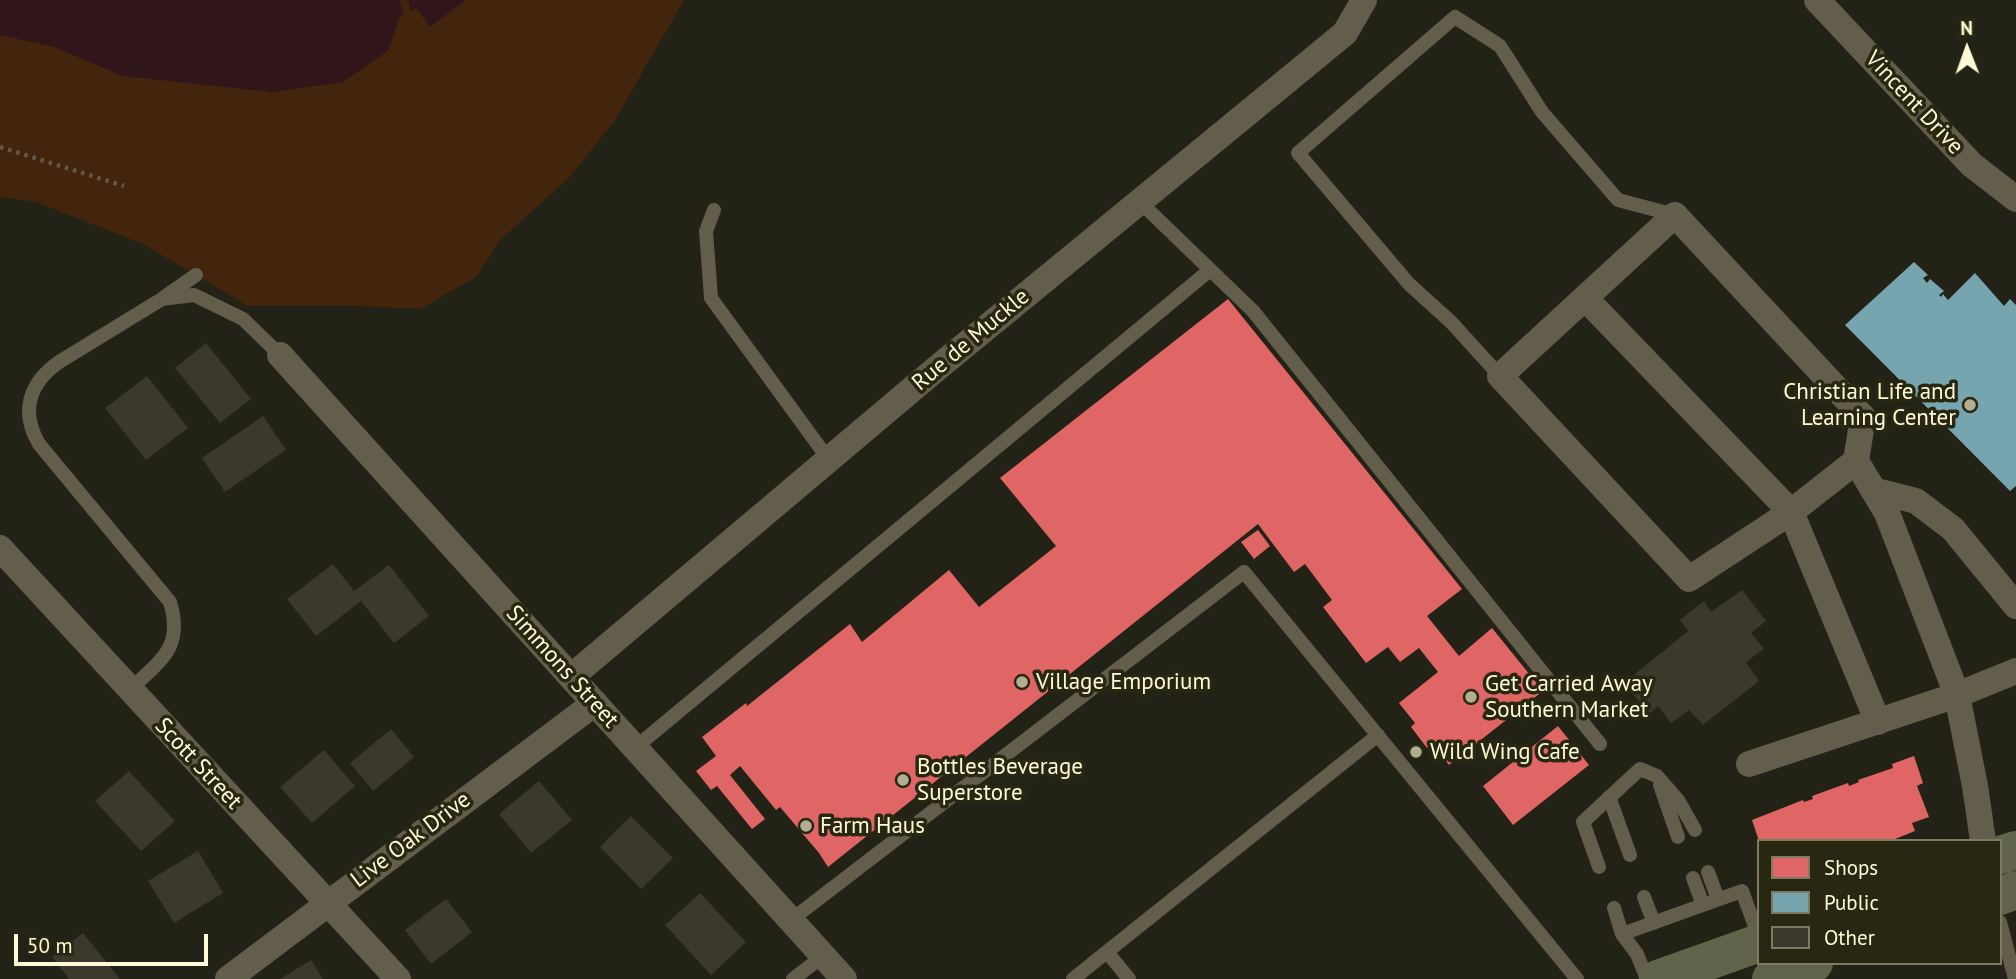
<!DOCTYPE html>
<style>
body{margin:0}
#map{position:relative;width:2016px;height:979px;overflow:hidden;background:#232216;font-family:"PT Sans",sans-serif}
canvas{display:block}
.legend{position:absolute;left:1757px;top:839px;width:245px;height:126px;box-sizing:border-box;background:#282711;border:2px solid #7e7b61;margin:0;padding:9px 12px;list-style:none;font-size:21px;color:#fefad8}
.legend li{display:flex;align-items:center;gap:14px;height:35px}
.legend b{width:35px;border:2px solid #7e7b61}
.north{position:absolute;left:1932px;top:14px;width:70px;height:70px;-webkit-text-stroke:5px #282711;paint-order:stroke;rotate:359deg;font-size:19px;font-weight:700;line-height:28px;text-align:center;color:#fefad8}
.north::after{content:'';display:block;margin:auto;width:24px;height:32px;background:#fefad8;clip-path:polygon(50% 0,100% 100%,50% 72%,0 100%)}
.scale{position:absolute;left:14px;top:934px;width:194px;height:32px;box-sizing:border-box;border:4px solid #fefad8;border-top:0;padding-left:9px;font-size:21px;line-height:24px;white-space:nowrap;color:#fefad8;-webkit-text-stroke:5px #282711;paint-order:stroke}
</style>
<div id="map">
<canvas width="2016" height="979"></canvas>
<ul class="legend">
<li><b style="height:19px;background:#e06666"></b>Shops</li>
<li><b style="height:19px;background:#76a5af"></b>Public</li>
<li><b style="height:19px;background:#3a392b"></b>Other</li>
</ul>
<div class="north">N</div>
<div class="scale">50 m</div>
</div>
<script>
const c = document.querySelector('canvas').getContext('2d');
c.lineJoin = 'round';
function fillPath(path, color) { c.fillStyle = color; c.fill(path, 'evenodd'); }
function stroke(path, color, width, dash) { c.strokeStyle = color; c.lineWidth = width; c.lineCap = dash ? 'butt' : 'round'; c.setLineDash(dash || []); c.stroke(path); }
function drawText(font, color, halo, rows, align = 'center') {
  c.font = font + ' "PT Sans",sans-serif'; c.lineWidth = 7; c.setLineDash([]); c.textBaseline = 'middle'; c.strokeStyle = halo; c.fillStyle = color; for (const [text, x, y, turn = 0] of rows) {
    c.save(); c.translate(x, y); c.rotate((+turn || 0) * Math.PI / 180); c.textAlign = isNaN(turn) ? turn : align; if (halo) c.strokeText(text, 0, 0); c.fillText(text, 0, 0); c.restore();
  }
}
fillPath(new Path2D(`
 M 0,0 L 466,0 L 430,28 L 390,50 L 343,82 L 272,92 L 123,76 L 54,47 L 0,35 Z`), '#30161b');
fillPath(new Path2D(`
 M 466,0 L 684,0 L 615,120 L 569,178 L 499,241 L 476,277 L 420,309 L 360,306 L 248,306 L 143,244 L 36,202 L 0,197 L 0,35 L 54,47 L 123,76 L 272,92 L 343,82 L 389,50 L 399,18 L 416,8 L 430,27 Z`), '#43240d');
fillPath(new Path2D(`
 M 1228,299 L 1462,589 L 1427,616 L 1459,656 L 1492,628 L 1543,691 L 1449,765 L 1433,744 L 1427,748 L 1411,727 L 1415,723 L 1399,703 L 1438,672 L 1419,648 L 1400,662 L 1388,647 L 1366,663 L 1323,607 L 1332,600 L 1305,564 L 1294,572 L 1258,524 L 828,867 L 819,853 L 780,807 L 776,810 L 740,766 L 730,775 L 765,819 L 752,829 L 717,786 L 711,790 L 696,771 L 716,756 L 702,737 L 746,703 L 747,706 L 850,624 L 862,642 L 949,570 L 979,607 L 1056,546 L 1000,478 Z
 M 1258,530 L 1270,546 L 1254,559 L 1241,542 Z
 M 1558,726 L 1589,765 L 1513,825 L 1483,786 Z
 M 1914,756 L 1923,783 L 1917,786 L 1929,817 L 1912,823 L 1915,831 L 1890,841 L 1759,841 L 1752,820 L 1803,800 L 1804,802 L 1813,799 L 1812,796 L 1848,783 L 1849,786 L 1859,782 L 1858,780 L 1893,768 L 1892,764 Z`), '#e06666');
fillPath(new Path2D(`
 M 1914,262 L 1928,275 L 1923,278 L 1927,283 L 1930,279 L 1944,291 L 1939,295 L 1941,297 L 1943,294 L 1948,300 L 1975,273 L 2004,306 L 2010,299 L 2016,305 L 2016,486 L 2010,491 L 1845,325 Z`), '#76a5af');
stroke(new Path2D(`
 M 404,0 L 407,13`), '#43240d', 8);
fillPath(new Path2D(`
 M 206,343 L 251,399 L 220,423 L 175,368 Z
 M 147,376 L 188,428 L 146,460 L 105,408 Z
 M 263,416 L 286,450 L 225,492 L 202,458 Z
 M 333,564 L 354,591 L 389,565 L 429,616 L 394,643 L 361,601 L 316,636 L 287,599 Z
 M 1742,590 L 1766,621 L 1751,633 L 1764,649 L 1746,662 L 1759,681 L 1703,725 L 1689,710 L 1671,723 L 1658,706 L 1649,714 L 1624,683 L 1688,631 L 1680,620 L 1704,601 L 1711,612 Z
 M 391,729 L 414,757 L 373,791 L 350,763 Z
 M 324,750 L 355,786 L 312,823 L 280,787 Z
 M 129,771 L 175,821 L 141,851 L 95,801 Z
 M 539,781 L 572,820 L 531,853 L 499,814 Z
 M 631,816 L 673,858 L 641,889 L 600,847 Z
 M 198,851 L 223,893 L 174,923 L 148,881 Z
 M 700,893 L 746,942 L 711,975 L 665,925 Z
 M 446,899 L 472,932 L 431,964 L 405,930 Z
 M 83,933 L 120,979 L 69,979 L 52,957 Z
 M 311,960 L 323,979 L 280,979 Z`), '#3a392b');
stroke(new Path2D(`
 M 0,147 L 124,186`), '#65564d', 4.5, [3.5, 5]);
stroke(new Path2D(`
 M 1139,201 L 1253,311 L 1600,744
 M 714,210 L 706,231 L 711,298 L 829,460
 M 163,298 L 196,275
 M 1500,376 L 1451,322 L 1409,284 L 1298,153 L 1455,17 L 1500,46 L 1542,112 L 1618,200 L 1675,215
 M 130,690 C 160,660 184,649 170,602 L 39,444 C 20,412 29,383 59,362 L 162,299 L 194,295 L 243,319 L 280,355
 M 636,747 L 1210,270
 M 1660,785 L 1678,837
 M 1609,797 L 1630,855
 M 1599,867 L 1583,822 L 1640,769 L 1657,776 L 1678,800 L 1695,830
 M 1708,872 L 1718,899
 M 1693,878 L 1703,905
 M 1644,897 L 1654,923
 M 1614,908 L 1622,934
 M 791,920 L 1244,572 L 1577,979
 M 2000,922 L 2015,979
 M 1107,952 L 1129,979
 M 793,979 L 823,956
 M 1073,979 L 1378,735
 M 1647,979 L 1637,954 L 1622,934 L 1742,891 L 1759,937`), '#635e4c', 14);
stroke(new Path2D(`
 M 1817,0 L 1972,165 L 2016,199
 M 1585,298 L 1791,512 L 1856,461
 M 280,355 L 844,979
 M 1873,490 L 1916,501 L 1953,529 L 2016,606
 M 0,548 L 398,979
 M 571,677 L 936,369 L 1345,33 L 1364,0
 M 1878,722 L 1791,512 L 1689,579 L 1500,376 L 1675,215 L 1863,417 L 1856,461 L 1887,513 L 1957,695 L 2016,671
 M 1749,764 L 1957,695 L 1975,786 L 1983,841
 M 228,979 L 595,703`), '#635e4c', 26);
stroke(new Path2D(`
 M 2000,855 L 2016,850
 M 2000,896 L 2016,890
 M 1658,979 L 1759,943
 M 1771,979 L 1814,963`), '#61634b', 38);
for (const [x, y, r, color] of [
 [1970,405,7,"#b1ae94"],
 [1022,682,7,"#b1ae94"],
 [1471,697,7,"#b1ae94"],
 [1416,752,7,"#b1ae94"],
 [903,780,7,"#b1ae94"],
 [806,826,7,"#b1ae94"]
]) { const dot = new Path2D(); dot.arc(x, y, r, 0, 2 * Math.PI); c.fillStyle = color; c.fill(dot); stroke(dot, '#282711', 2.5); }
drawText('23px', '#fefad8', '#282711', [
 ["Vincent Drive",1914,103,47],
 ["Rue de Muckle",971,340,-40],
 ["Simmons Street",562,667,48],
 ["Scott Street",198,764,47],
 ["Live Oak Drive",411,840,-37]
]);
drawText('23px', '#fefad8', '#282711', [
 ["Christian Life and",1956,392,"right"],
 ["Learning Center",1956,418,"right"],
 ["Village Emporium",1036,682],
 ["Get Carried Away",1485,684],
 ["Southern Market",1485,710],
 ["Wild Wing Cafe",1430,752],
 ["Bottles Beverage",917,767],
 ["Superstore",917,793],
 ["Farm Haus",820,826]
], 'left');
</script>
